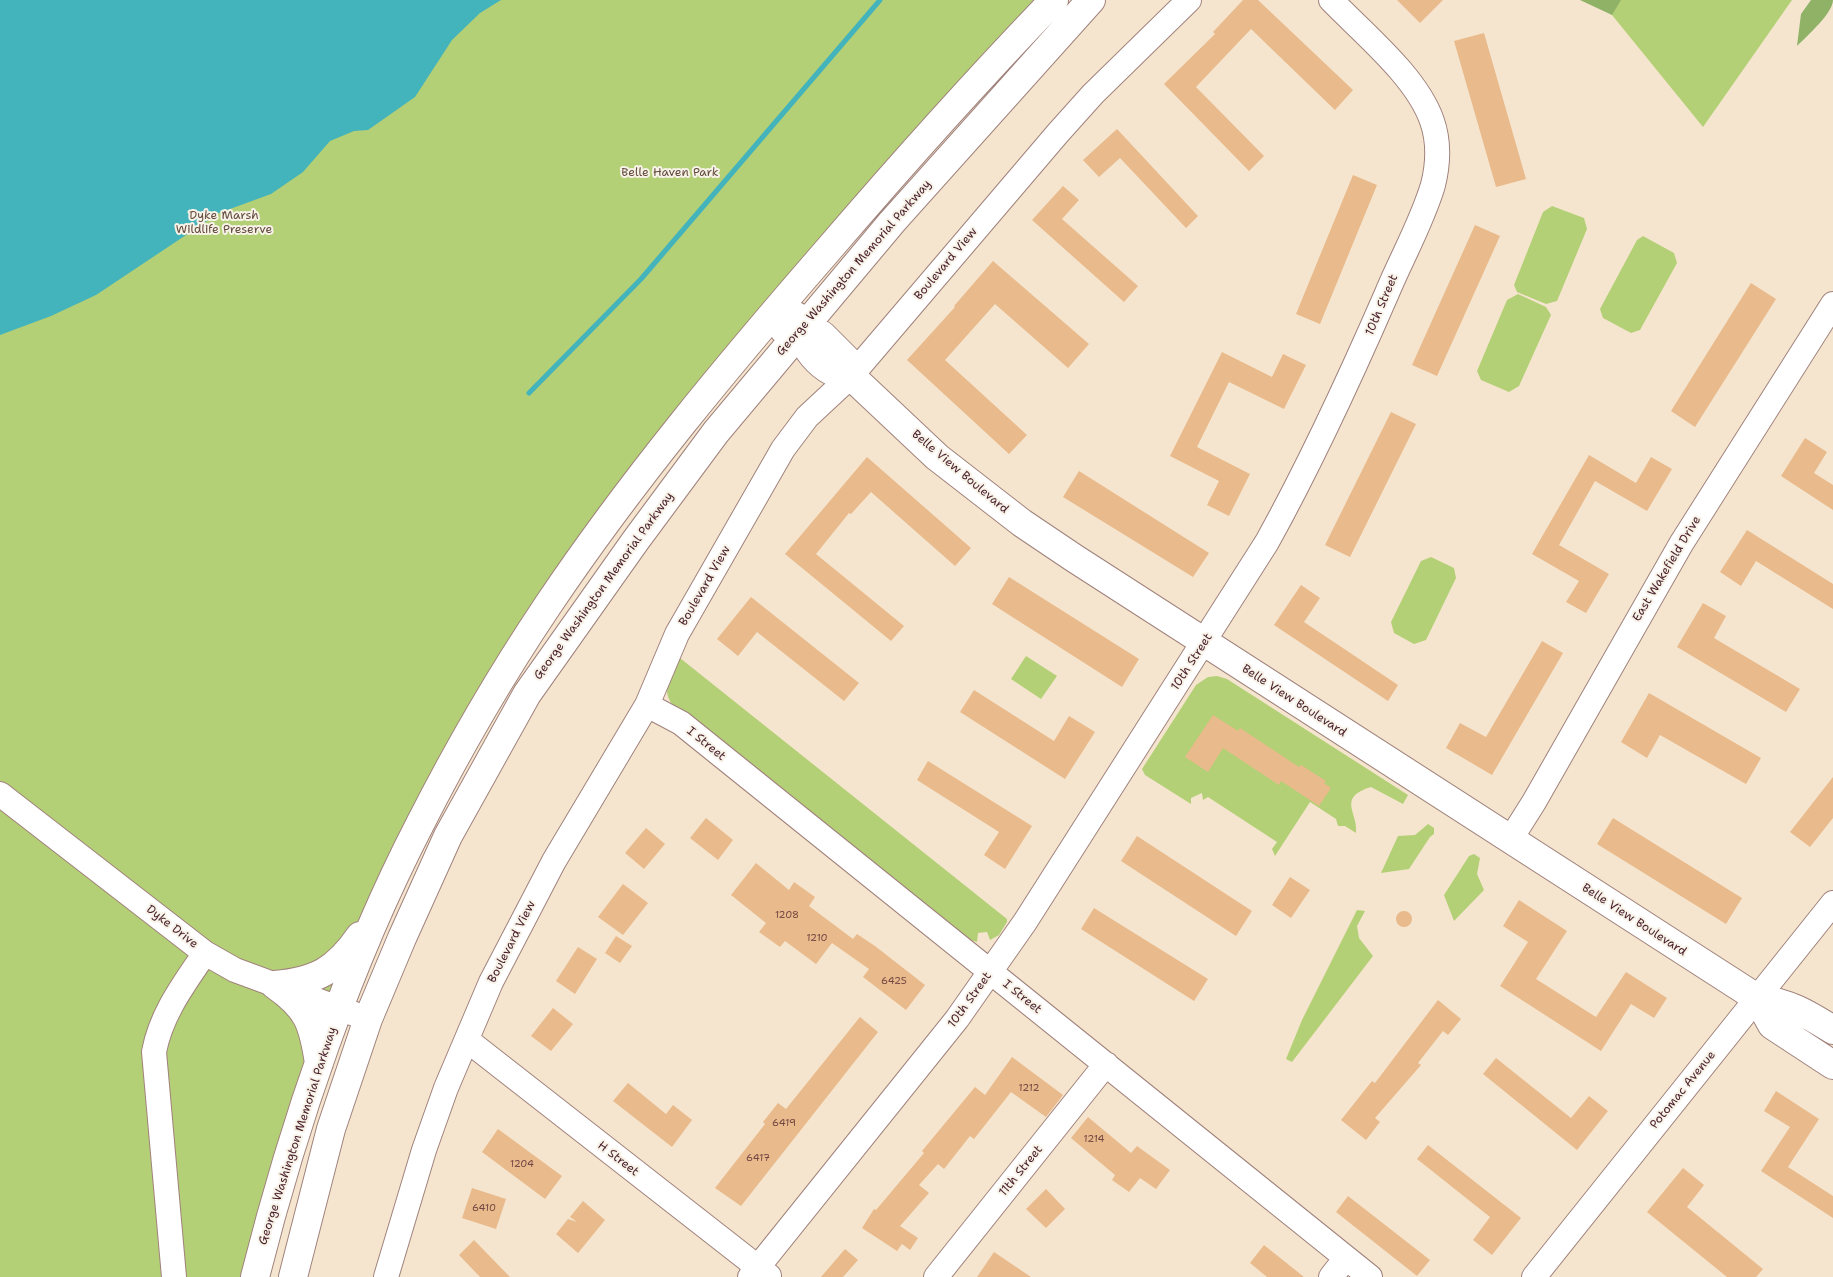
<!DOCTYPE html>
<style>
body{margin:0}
canvas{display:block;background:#f5e5ce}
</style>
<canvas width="1833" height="1277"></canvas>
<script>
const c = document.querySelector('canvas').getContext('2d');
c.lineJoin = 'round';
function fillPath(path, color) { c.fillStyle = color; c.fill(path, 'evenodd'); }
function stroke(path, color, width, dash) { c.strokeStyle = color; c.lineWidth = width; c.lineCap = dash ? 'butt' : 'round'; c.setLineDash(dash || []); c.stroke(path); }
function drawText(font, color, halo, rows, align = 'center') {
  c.font = font + ' "Shantell Sans",sans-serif'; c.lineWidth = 4; c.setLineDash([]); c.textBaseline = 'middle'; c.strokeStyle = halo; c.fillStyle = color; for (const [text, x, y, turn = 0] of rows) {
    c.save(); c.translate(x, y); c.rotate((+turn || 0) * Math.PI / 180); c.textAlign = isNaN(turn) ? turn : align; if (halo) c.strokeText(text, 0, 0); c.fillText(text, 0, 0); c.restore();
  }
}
fillPath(new Path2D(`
 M 0,0 L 1057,0 L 549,582 L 403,826 L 340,1008 L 257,1277 L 0,1277 Z
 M 1592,0 L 1792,0 L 1703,127 L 1612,15 Z
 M 1552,206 L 1584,218 L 1587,229 L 1557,301 L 1546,304 L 1517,292 L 1514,285 L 1543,212 Z
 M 1643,236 L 1674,253 L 1677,263 L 1640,330 L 1631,333 L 1603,318 L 1600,309 L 1637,240 Z
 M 1518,294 L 1546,307 L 1551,315 L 1519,386 L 1509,392 L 1481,380 L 1477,371 L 1507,300 Z
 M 1431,557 L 1454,568 L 1456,578 L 1426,640 L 1414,644 L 1394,633 L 1391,622 L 1421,561 Z
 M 1026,656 L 1057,676 L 1041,699 L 1011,679 Z
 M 677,658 L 680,658 L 1007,919 L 1007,922 L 999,935 L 990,940 L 987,932 L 978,933 L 977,942 L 967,939 L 672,704 C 661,690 671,673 677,658 Z
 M 1217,676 L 1227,679 L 1408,795 L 1403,804 L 1371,787 C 1336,798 1359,813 1356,833 L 1345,826 L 1338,826 L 1336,819 L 1310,802 L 1275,856 L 1272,849 L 1277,842 L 1208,797 L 1203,800 L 1202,793 L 1191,798 L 1191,804 L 1145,775 L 1142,769 L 1196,685 L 1208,677 Z
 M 1428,824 L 1434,828 L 1434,834 L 1430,837 L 1409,869 L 1381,873 L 1398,836 L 1415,835 Z
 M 1474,854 L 1480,858 L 1477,874 L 1484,890 L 1454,921 L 1444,895 L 1469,856 Z
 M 1357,910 L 1365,911 L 1357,926 L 1359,938 L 1373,956 L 1292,1062 L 1286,1059 L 1302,1020 Z`), '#b4d076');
fillPath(new Path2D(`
 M 1580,0 L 1621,0 L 1612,15 Z
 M 1811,0 L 1833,0 C 1833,13 1807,36 1797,46 L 1801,14 Z`), '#8fb267');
fillPath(new Path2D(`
 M 0,0 L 501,0 L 480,13 L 452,40 L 415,97 L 368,130 L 354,131 L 330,141 L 303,172 L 271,194 L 219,213 L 96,295 L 51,316 L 0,335 Z`), '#43b3bc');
stroke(new Path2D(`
 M 529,393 L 641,279 L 880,0`), '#43b3bc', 5);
fillPath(new Path2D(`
 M 1243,0 L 1258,0 L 1353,90 L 1335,110 L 1251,29 L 1196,87 L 1264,156 L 1249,171 L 1164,84 L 1215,34 L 1213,32 Z
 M 1397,0 L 1443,0 L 1420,23 Z
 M 1484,33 L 1526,179 L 1496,187 L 1454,41 Z
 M 1117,129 L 1198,216 L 1186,228 L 1120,158 L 1099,177 L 1083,160 Z
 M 1353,175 L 1377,185 L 1320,324 L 1296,314 Z
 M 1063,186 L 1079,200 L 1062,219 L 1138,286 L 1124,302 L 1032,220 Z
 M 1475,225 L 1500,236 L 1437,376 L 1412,365 Z
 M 993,261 L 1089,344 L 1068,368 L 995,304 L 945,360 L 1027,435 L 1009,454 L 907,360 L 955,307 L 954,306 Z
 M 1751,283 L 1776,299 L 1695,427 L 1671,411 Z
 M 1222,352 L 1272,377 L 1283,354 L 1306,365 L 1284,409 L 1229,382 L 1197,447 L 1250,474 L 1229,516 L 1207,505 L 1219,481 L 1170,456 Z
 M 1391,412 L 1416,424 L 1350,557 L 1325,545 Z
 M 1805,438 L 1827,452 L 1814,473 L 1833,485 L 1833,510 L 1781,476 Z
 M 1589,455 L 1636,483 L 1651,457 L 1672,469 L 1647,511 L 1595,481 L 1559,545 L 1609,574 L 1586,613 L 1566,602 L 1579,581 L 1532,554 Z
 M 867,457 L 971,548 L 955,566 L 871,492 L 851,514 L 849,513 L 816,554 L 904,626 L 891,641 L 785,554 Z
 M 1079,471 L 1209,553 L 1193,577 L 1063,497 Z
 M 1747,530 L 1833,584 L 1833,609 L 1756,561 L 1741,586 L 1720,572 Z
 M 1009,577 L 1139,659 L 1122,687 L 992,604 Z
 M 1301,585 L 1320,598 L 1304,622 L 1398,685 L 1388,701 L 1274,625 Z
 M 751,597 L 859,683 L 844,701 L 757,632 L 738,656 L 717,639 Z
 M 1703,603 L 1726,616 L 1714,638 L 1800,689 L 1786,712 L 1677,647 Z
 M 1542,641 L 1563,653 L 1492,775 L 1446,748 L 1460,723 L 1486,737 Z
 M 974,690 L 1054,741 L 1069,716 L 1095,732 L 1065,779 L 960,712 Z
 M 1649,693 L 1761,758 L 1746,784 L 1660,735 L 1647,758 L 1621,742 Z
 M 1213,715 L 1238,731 L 1240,728 L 1299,767 L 1301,765 L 1326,781 L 1324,783 L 1331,788 L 1319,806 L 1281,781 L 1279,785 L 1223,748 L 1208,772 L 1185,757 Z
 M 928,761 L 1032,826 L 1005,869 L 984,855 L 999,832 L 917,780 Z
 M 1833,777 L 1833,818 L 1810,847 L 1790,832 Z
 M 706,818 L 733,840 L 718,860 L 690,838 Z
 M 1613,818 L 1742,898 L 1726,924 L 1597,844 Z
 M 646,828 L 665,844 L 644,869 L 625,853 Z
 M 1137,836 L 1252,911 L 1236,936 L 1121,861 Z
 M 756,863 L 789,890 L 794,882 L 815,897 L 809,906 L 853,939 L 857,934 L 875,946 L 925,985 L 906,1010 L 863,977 L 869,969 L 832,943 L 816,964 L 785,941 L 780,947 L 759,932 L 766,923 L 731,895 Z
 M 1290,877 L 1310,890 L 1291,918 L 1272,905 Z
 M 623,884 L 648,903 L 623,935 L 598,917 Z
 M 1519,900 L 1567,931 L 1536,979 L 1596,1017 L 1626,972 L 1667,998 L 1654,1018 L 1631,1004 L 1601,1051 L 1500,986 L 1528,942 L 1503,926 Z
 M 1094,908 L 1208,979 L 1194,1001 L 1081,929 Z
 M1396 919a8 8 0 1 1 16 0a8 8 0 1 1-16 0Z
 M 616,936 L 632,946 L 620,963 L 605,953 Z
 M 578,947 L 597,959 L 575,994 L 556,981 Z
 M 1438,1000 L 1461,1019 L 1448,1035 L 1443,1031 L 1418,1063 L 1421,1065 L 1375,1118 L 1380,1122 L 1366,1140 L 1341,1120 L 1372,1081 L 1375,1083 Z
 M 553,1008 L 573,1024 L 551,1051 L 531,1036 Z
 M 860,1017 L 878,1032 L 741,1206 L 715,1188 L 765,1124 L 763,1122 L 778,1103 L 786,1109 Z
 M 1012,1057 L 1063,1095 L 1046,1117 L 1011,1092 L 974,1139 L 970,1136 L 944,1169 L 938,1164 L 919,1185 L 929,1193 L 900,1226 L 918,1238 L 910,1250 L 902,1244 L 897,1251 L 862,1228 L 874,1209 L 876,1210 L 924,1153 L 922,1151 L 975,1087 L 985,1095 Z
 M 1496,1058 L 1571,1118 L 1589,1096 L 1608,1111 L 1577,1150 L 1483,1074 Z
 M 628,1083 L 666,1114 L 673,1105 L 692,1120 L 672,1147 L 613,1101 Z
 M 1776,1091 L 1819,1119 L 1788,1167 L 1833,1196 L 1833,1218 L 1761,1171 L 1790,1127 L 1764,1111 Z
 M 1088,1117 L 1131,1153 L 1137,1146 L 1170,1170 L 1156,1189 L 1140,1178 L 1129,1192 L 1112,1180 L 1115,1175 L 1071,1138 Z
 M 498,1129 L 562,1176 L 545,1199 L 482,1152 Z
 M 1428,1145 L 1521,1218 L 1492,1255 L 1473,1240 L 1490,1217 L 1417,1159 Z
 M 1683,1168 L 1704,1185 L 1687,1207 L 1763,1269 L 1756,1277 L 1727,1277 L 1647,1212 Z
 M 472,1188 L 506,1199 L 496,1229 L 462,1218 Z
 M 1046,1189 L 1065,1209 L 1046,1228 L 1026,1209 Z
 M 1348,1196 L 1430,1260 L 1417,1276 L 1336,1212 Z
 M 583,1201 L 605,1220 L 578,1253 L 556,1234 L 568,1219 L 577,1222 L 570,1217 Z
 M 474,1240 L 510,1277 L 480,1277 L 459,1255 Z
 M 1264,1245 L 1304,1277 L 1267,1277 L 1250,1263 Z
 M 845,1249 L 858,1260 L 843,1277 L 821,1277 Z
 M 994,1252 L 1031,1277 L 977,1277 Z`), '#e9ba8b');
const minor = new Path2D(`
 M 647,705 L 681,723 L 1370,1277
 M 0,794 L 205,953 L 235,970 L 368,1019
 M 1510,840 L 1534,802 L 1681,544 L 1833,304
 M 467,1040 L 769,1276
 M 174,1277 L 154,1052 C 161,1014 184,984 205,953
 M 386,1277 L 424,1150 L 446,1088 L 491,982 L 554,861 L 647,705 L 677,634 L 783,449 L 807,417 L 851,376 L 1058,133 L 1093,94 L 1189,0
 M 750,1277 L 957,1019 L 1025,922 L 1267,542 C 1312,461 1350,378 1387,293 C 1402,257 1422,222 1433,185 C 1438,165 1439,141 1432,121 C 1417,77 1364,34 1331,0
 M 936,1277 L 1106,1064
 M 1331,1277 L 1346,1258
 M 1534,1277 L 1833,903`);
const major = new Path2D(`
 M 796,316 C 799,344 821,375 851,376
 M 784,330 L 822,335 L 847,360 L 851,376 L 937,457 L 1022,523 L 1074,558 L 1757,998 C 1789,1003 1806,1013 1833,1030
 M 275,985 C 316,981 336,971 360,936
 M 275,985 C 308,1008 313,1023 319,1063
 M 1757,998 L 1772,1025 L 1833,1065
 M 255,1277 C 293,1126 348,963 420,824 C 458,749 501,675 548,605 C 632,480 729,364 828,250 C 901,165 976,81 1054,0
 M 293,1277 L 331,1129 L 368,1019 L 402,938 L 448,836 L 527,694 L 636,540 L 716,432 L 892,222 L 1091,0`);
stroke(minor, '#a0827c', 26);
stroke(major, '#a0827c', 30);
stroke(minor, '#fff', 24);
stroke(major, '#fff', 28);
drawText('10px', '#724643', null, [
 ["1208",787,915],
 ["1210",817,938],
 ["6425",894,981],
 ["1212",1029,1088],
 ["6419",784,1123],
 ["1214",1094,1139],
 ["6417",758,1158],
 ["1204",522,1164],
 ["6410",484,1208]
]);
drawText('12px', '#644b3e', '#f7f3e8', [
 ["Belle Haven Park",670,173],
 ["Dyke Marsh",224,216],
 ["Wildlife Preserve",224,230]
]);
drawText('12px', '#4a1f2b', '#f7f3e8', [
 ["Boulevard View",946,264,-50],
 ["George Washington Memorial Parkway",854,268,-49],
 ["10th Street",1382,305,-67],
 ["Belle View Boulevard",960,472,40],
 ["East Wakefield Drive",1667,569,-59],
 ["George Washington Memorial Parkway",604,586,-54],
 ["Boulevard View",705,586,-60],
 ["10th Street",1192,662,-57],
 ["Belle View Boulevard",1294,701,33],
 ["I Street",706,744,39],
 ["Belle View Boulevard",1634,920,33],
 ["Dyke Drive",172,927,38],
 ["Boulevard View",512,942,-63],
 ["I Street",1022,997,39],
 ["10th Street",970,1000,-54],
 ["Potomac Avenue",1683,1090,-51],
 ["George Washington Memorial Parkway",298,1136,-72],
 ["H Street",618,1159,38],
 ["11th Street",1021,1171,-51]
]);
</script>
